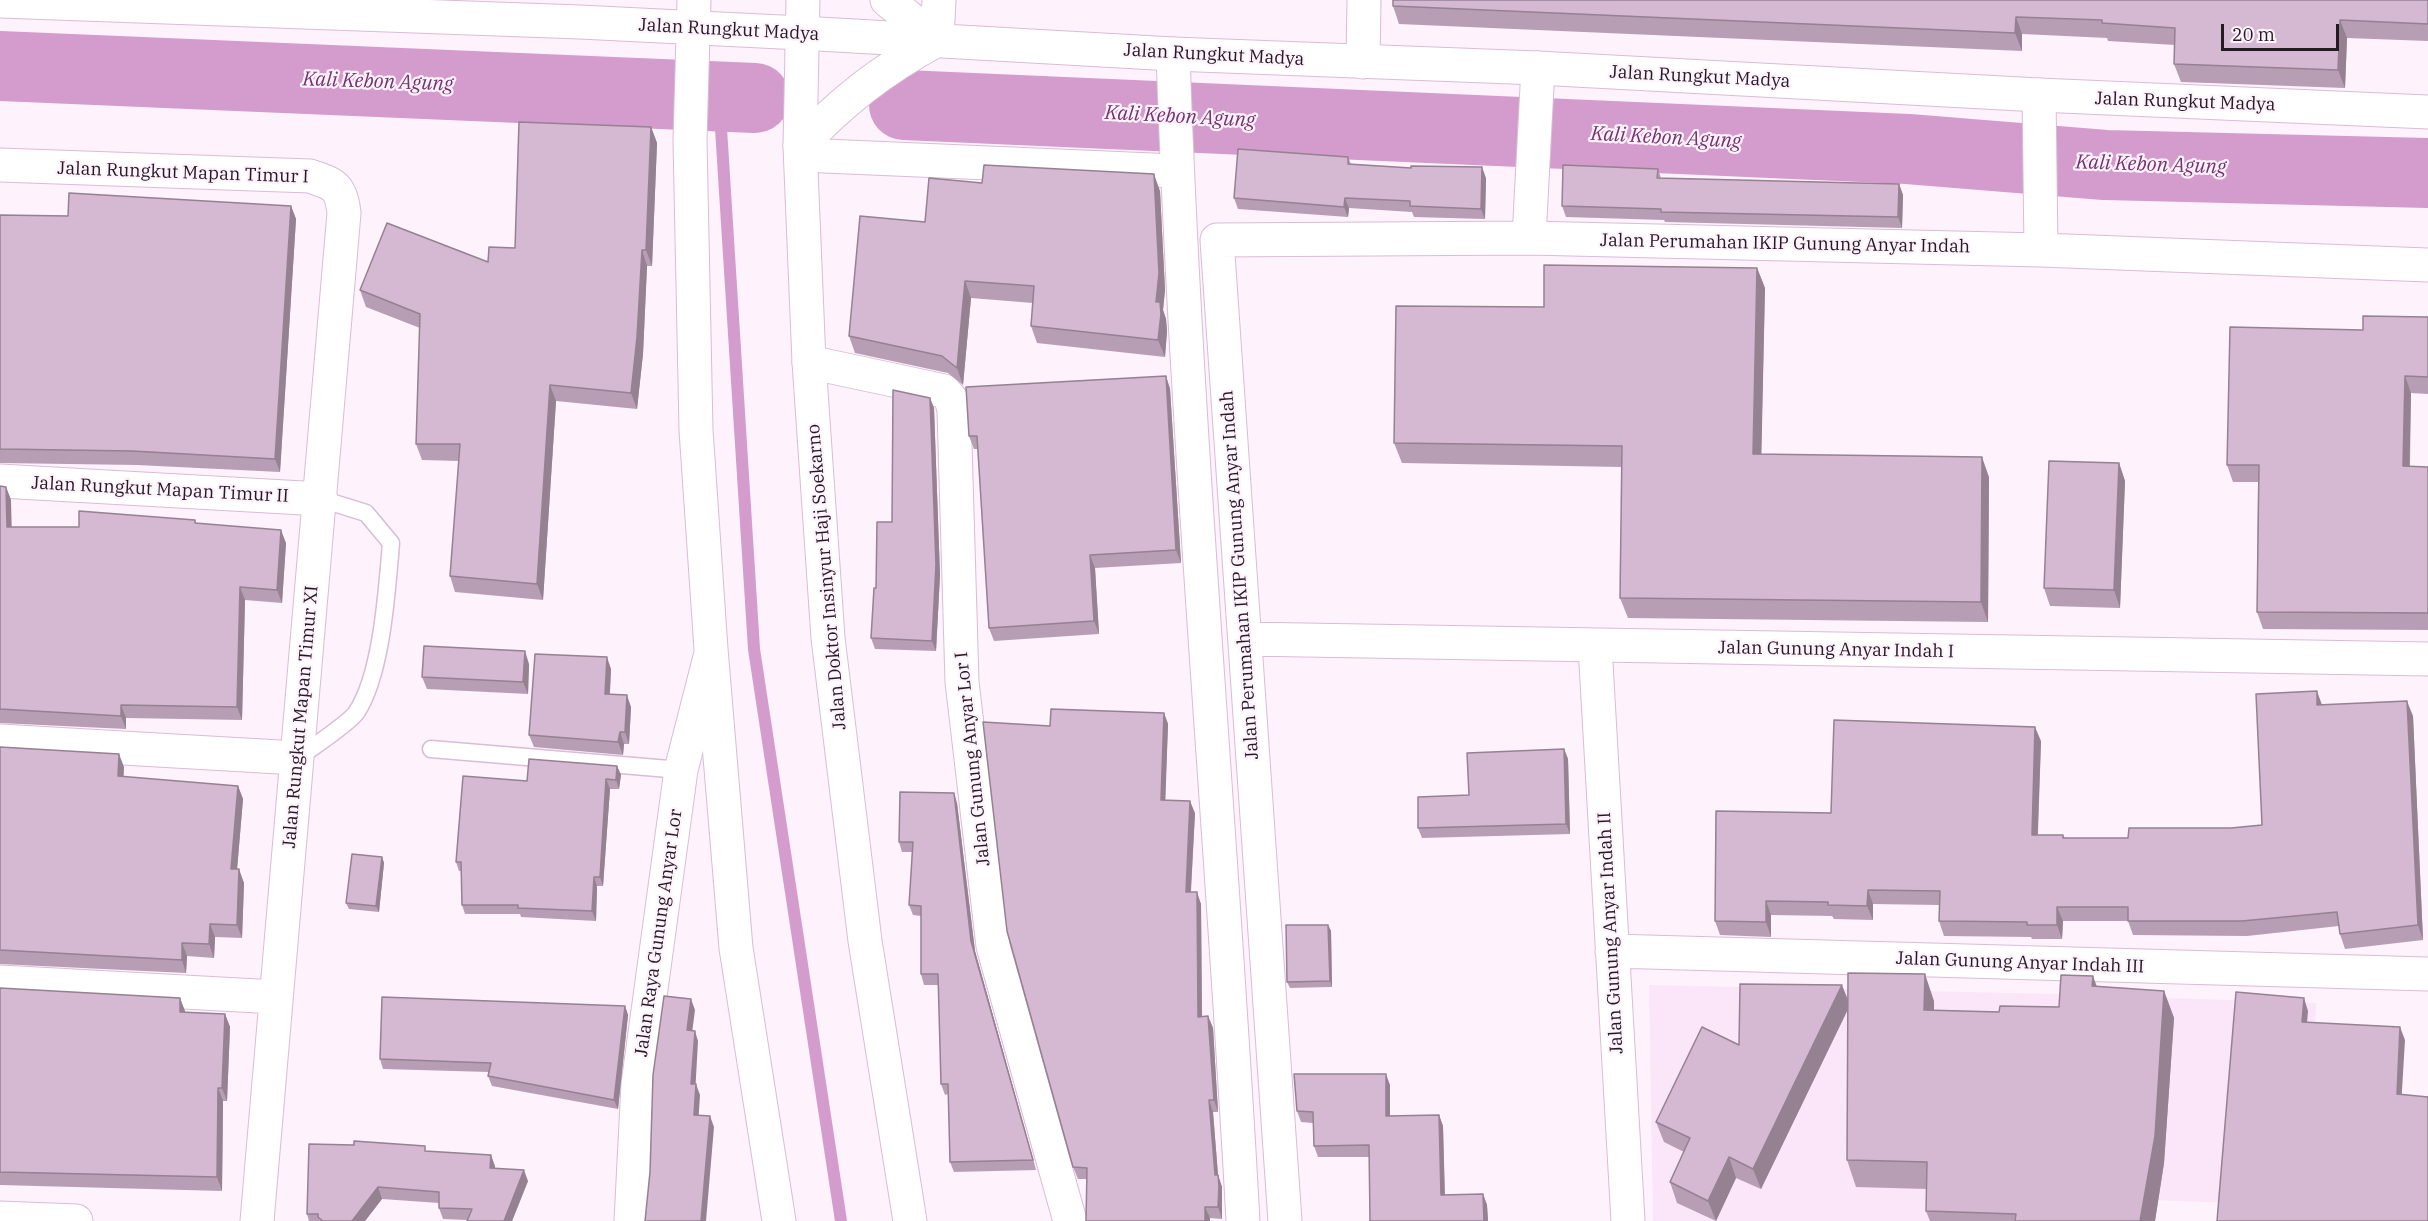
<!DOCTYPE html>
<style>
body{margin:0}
#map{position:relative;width:2428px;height:1221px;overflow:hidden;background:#fef2fc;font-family:"IBM Plex Serif",serif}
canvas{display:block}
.scale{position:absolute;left:2221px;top:24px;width:118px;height:27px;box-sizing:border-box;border:3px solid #241a23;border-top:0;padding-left:8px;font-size:18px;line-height:21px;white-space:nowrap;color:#241a23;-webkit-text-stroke:4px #fef2fc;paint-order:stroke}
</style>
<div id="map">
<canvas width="2428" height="1221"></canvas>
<div class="scale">20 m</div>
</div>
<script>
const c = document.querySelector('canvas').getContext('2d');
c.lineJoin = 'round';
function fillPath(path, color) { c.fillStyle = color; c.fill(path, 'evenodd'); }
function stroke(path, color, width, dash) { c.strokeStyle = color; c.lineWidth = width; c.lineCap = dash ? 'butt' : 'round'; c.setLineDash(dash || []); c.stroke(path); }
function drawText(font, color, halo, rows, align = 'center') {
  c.font = font + ' "IBM Plex Serif",serif'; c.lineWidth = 4.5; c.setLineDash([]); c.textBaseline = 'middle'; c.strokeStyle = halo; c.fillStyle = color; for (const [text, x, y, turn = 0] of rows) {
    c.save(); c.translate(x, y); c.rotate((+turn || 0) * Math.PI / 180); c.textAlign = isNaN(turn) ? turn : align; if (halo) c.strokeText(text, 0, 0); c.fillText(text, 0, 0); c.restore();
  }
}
fillPath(new Path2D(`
 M 1649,985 L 2102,995 L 2088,1221 L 1653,1221 Z
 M 2108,996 L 2316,1003 L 2309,1206 L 2101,1198 Z`), '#fbe5f8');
stroke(new Path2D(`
 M 719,97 L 754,649 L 841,1221`), '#d39ccc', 12);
stroke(new Path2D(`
 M 0,66 L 755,98
 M 904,105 L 1908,149 L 2105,165 L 2428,173`), '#d39ccc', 70);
const lane = new Path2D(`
 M 431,749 L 681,770
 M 298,758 C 311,748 348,724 356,713 C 382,675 387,589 391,543 L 366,513 L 321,499`);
const street = new Path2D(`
 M 937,40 L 939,0
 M 1173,54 C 1186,443 1222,832 1243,1221
 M 1363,62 L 1364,0
 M 2039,95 L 2041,250
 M 801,155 L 1176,171
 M 0,165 L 310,176 C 334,184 341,186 344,213 L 257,1221
 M 1529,238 L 1538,68
 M 809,362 L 944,391 L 951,399 L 954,410 L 962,682 L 993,946 L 1070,1221
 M 0,481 L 321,499
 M 1245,639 L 2428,659
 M 1595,646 L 1628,1221
 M 0,741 L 297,758
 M 1612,951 L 2428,974
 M 0,982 L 276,997
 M 0,1218 L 76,1221
 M 631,1221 L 638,1084 L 681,770 L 710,657
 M 1285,1221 L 1217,240 L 1529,238 L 2041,250 L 2428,265`);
const secondary = new Path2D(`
 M 887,0 L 937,40
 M 801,33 L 1173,54 L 1538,68 L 2039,95 L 2428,112
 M 800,146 C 842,101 882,70 937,40`);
const primary = new Path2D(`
 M 694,0 L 690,141 L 696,430 L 711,649 L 736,948 L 779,1221
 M 803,0 L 800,146 L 809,362 L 828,638 L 865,941 L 910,1221
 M 0,1 L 580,22 L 801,33`);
stroke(lane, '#d9bcd6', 19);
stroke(street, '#d9bcd6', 35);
stroke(secondary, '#d9bcd6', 35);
stroke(primary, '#d9bcd6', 35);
stroke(lane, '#fff', 16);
stroke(street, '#fff', 33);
stroke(secondary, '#fff', 33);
stroke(primary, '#fff', 33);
fillPath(new Path2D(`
 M 2428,0 L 2428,41 L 2347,38 L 2345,88 L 2181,82 L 2174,64 L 2175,45 L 2108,41 L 2107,38 L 2022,34 L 2022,51 L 1399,24 L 1393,6 Z
 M 651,127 L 657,143 L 652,266 L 647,266 L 643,354 L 637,409 L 556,401 L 543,600 L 455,592 L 450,576 L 459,461 L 422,460 L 416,444 L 420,328 L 366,307 L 360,290 L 488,262 L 515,248 Z
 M 1348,157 L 1351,164 L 1486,178 L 1485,219 L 1414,217 L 1412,212 L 1349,208 L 1348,217 L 1238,209 L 1234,198 Z
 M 1658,169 L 1661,178 L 1899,184 L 1903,195 L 1902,228 L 1665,222 L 1664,220 L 1566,217 L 1562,206 Z
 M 982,183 L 1160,191 L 1165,290 L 1163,310 L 1166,319 L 1167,331 L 1165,357 L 1037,343 L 1031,326 L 1033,303 L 971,298 L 963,385 L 948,373 L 855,353 L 849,336 Z
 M 291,206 L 296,219 L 280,472 L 137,465 L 0,463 L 0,215 L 68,216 Z
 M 1757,268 L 1765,288 L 1761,454 L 1989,477 L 1988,622 L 1628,618 L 1620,598 L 1622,467 L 1402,463 L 1394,443 L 1544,307 Z
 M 2428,317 L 2428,394 L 2411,393 L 2410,467 L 2428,467 L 2428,630 L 2263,629 L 2257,612 L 2258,482 L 2233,482 L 2227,465 Z
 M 1166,376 L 1170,389 L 1181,563 L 1095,568 L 1099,634 L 994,641 L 989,628 L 978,449 L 974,449 L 969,436 Z
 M 930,398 L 934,408 L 940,575 L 936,651 L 875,649 L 871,638 L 876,588 L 892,522 Z
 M 2119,463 L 2125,481 L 2120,608 L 2050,606 L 2044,588 Z
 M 0,486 L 6,487 L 11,500 L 11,527 L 79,527 L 195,520 L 196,523 L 286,543 L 282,603 L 245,600 L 242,720 L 126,718 L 126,729 L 0,723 Z
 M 529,664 L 528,694 L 427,689 L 422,677 Z
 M 611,669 L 610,694 L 631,707 L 629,744 L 624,744 L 623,755 L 534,747 L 529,735 Z
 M 2322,705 L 2413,716 L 2423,940 L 2345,949 L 2340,934 L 2339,926 L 2247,936 L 2133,935 L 2128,921 L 2063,921 L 2062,939 L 2032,939 L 2031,937 L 1944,936 L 1939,921 L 1939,905 L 1873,904 L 1873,920 L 1834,919 L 1832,916 L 1771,915 L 1771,937 L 1720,935 L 1715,921 L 1831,813 L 2041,741 L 2038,835 L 2063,835 L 2065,838 L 2128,838 L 2262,825 Z
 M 1164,713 L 1168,724 L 1165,800 L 1195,813 L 1191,892 L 1201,904 L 1202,1016 L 1208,1016 L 1213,1028 L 1218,1112 L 1213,1112 L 1218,1175 L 1222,1187 L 1222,1219 L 1210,1218 L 1087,1179 L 1078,1179 L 1073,1167 L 1050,726 Z
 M 0,747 L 124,767 L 123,777 L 238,786 L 243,799 L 237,869 L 244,883 L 242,938 L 215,937 L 214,958 L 187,956 L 186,973 L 0,964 Z
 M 1564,749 L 1568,759 L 1570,834 L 1422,838 L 1418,828 L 1469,795 Z
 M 617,766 L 621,775 L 619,789 L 610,789 L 603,886 L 597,886 L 596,921 L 521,917 L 520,914 L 465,914 L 462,905 L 461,871 L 459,871 L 456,862 L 527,781 Z
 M 957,803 L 975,951 L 1036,1170 L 954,1172 L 950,1162 L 948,1094 L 945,1095 L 941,1084 L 939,985 L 924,985 L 921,974 L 921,916 L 913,915 L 909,905 L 912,852 L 902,852 L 899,842 Z
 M 382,857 L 384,863 L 379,912 L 349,909 L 346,903 Z
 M 1328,925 L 1331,931 L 1332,987 L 1290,988 L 1287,982 Z
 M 2096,986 L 2164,991 L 2174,1018 L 2164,1163 L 2155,1221 L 1930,1221 L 1926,1211 L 1927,1189 L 1856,1187 L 1847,1160 L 1848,1009 L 1761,1189 L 1736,1178 L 1716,1221 L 1677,1203 L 1670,1182 L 1684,1152 L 1664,1142 L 1656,1122 L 1848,1001 L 1934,1001 L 1934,1010 L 1999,1012 L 2059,1007 Z
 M 0,988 L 180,998 L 185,1012 L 225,1014 L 230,1027 L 227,1101 L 223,1101 L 222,1191 L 0,1185 Z
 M 625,1006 L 628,1015 L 618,1109 L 492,1086 L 488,1076 L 489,1072 L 383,1069 L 380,1059 Z
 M 1390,1085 L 1390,1116 L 1439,1115 L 1443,1126 L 1445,1195 L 1483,1194 L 1487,1205 L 1488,1221 L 1369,1157 L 1318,1157 L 1314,1146 L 1313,1123 L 1301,1122 L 1297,1111 Z
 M 427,1151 L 495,1166 L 495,1168 L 528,1181 L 512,1221 L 467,1221 L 467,1220 L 443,1219 L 439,1208 L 439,1203 L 382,1199 L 365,1221 L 309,1221 L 307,1214 Z`), '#b79eb4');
fillPath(new Path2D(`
 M 2016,17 L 2022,34 L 2022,51 L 2015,33 Z
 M 2340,20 L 2347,38 L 2345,88 L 2338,70 Z
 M 651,127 L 657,143 L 652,266 L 646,250 Z
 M 1482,167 L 1486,178 L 1485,219 L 1481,209 Z
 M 1154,174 L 1160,191 L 1165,290 L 1163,310 L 1166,319 L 1167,331 L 1165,357 L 1158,340 L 1156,302 Z
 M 1899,184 L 1903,195 L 1902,228 L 1898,217 Z
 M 1345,198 L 1349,208 L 1348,217 L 1344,207 Z
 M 291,206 L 296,219 L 280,472 L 275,459 Z
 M 642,250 L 647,266 L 643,354 L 637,409 L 631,393 Z
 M 1757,268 L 1765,288 L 1761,474 L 1753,454 Z
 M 965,281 L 971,298 L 963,385 L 957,368 Z
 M 1166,376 L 1170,389 L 1181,563 L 1176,550 Z
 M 2405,376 L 2411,393 L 2409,483 L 2403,466 Z
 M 550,385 L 556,401 L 543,600 L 537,584 Z
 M 930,398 L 934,408 L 940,575 L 936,651 L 932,641 Z
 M 1982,457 L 1989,477 L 1988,622 L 1981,602 Z
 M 2119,463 L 2125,481 L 2120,608 L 2114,590 Z
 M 6,487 L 11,500 L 12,540 L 7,527 Z
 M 281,530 L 286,543 L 282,603 L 277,590 Z
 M 1090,555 L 1095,568 L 1099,634 L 1094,621 Z
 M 240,587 L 245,600 L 242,720 L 237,707 Z
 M 525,651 L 529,664 L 528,694 L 523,682 Z
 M 607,657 L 611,669 L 609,706 L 605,694 Z
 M 2317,691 L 2322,705 L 2317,705 Z
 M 627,695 L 631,707 L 629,744 L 625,732 Z
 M 2407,701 L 2413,716 L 2423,940 L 2418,925 Z
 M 121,705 L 126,718 L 126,729 L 121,716 Z
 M 1164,713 L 1168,724 L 1165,811 L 1161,800 Z
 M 2035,727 L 2041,741 L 2037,849 L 2032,835 Z
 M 620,732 L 624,744 L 623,755 L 618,742 Z
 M 1564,749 L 1568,759 L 1570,834 L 1566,824 Z
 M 119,754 L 124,767 L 123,789 L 118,776 Z
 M 617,766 L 621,775 L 619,789 L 616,780 Z
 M 606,779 L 610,789 L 603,886 L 600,877 Z
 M 238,786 L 243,799 L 236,882 L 231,869 Z
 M 954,793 L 957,803 L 975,951 L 1036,1170 L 1033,1160 L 971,941 Z
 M 1190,801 L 1195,813 L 1190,904 L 1186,892 Z
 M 382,857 L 384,863 L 379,912 L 376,906 Z
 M 239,869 L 244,883 L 242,938 L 237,925 Z
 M 594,877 L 597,886 L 596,921 L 592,911 Z
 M 1868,890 L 1873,904 L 1873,920 L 1867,906 Z
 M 1197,892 L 1201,904 L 1202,1028 L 1198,1017 Z
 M 1766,901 L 1771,915 L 1771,937 L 1766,922 Z
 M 2057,907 L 2063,921 L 2062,939 L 2057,925 Z
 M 210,924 L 215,937 L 214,958 L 209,944 Z
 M 1328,925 L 1331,931 L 1332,987 L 1330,981 Z
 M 182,943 L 187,956 L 186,973 L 182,960 Z
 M 1925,974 L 1934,1001 L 1934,1036 L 1924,1010 Z
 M 2093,976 L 2103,1003 L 2092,986 Z
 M 1842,985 L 1850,1005 L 1761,1189 L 1753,1169 Z
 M 2164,991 L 2174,1018 L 2164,1163 L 2155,1221 L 2140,1221 Z
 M 180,998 L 185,1011 L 184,1025 L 180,1012 Z
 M 2304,998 L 2308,1011 L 2306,1035 L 2302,1022 Z
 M 691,999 L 695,1010 L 691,1041 L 687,1030 Z
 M 625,1006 L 628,1015 L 618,1109 L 614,1100 Z
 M 225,1014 L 230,1027 L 227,1101 L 222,1088 Z
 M 1208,1016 L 1213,1028 L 1218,1112 L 1214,1100 Z
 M 2400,1027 L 2405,1040 L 2401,1107 L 2397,1094 Z
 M 695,1031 L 698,1041 L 695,1095 L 691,1084 Z
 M 1386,1074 L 1390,1085 L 1390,1127 L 1386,1116 Z
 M 696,1084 L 700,1095 L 698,1126 L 694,1115 Z
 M 218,1088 L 223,1101 L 222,1191 L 217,1177 Z
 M 1209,1100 L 1213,1112 L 1218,1175 L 1222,1187 L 1222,1219 L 1218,1207 Z
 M 1439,1115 L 1443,1126 L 1445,1207 L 1441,1195 Z
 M 710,1116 L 714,1127 L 706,1221 L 701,1221 Z
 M 491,1155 L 495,1166 L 494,1180 L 490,1168 Z
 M 1729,1157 L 1736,1178 L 1716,1221 L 1708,1201 Z
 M 524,1170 L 528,1181 L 512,1221 L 504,1221 Z
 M 378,1187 L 382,1199 L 365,1221 L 352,1221 Z
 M 1483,1194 L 1487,1205 L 1488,1221 L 1484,1221 Z
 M 1205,1207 L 1210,1218 L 1210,1221 L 1205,1221 Z`), '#958192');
const building = new Path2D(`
 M 1393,0 L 2428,0 L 2428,24 L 2340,20 L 2338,70 L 2174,64 L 2175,28 L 2102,23 L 2102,20 L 2016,17 L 2015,33 L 1393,6 Z
 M 519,122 L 651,127 L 646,250 L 642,250 L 637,337 L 631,393 L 550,385 L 537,584 L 450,576 L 460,444 L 416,444 L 420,314 L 360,290 L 387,223 L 488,262 L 489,247 L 515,248 Z
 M 1238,149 L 1348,157 L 1348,164 L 1411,168 L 1411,166 L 1482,167 L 1481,209 L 1410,206 L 1410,201 L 1345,198 L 1344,207 L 1234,198 Z
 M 984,165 L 1154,174 L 1159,273 L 1156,302 L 1160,302 L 1161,314 L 1158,340 L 1031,326 L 1034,286 L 965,281 L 957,368 L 942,356 L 849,336 L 860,216 L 925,222 L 929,178 L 982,183 Z
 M 1563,165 L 1658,169 L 1657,178 L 1899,184 L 1898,217 L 1661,212 L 1661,209 L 1562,206 Z
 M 69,193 L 291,206 L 275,459 L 132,451 L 0,449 L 0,215 L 68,216 Z
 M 1544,265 L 1757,268 L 1753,454 L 1982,457 L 1981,602 L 1620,598 L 1622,446 L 1394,443 L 1396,306 L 1544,307 Z
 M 2363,316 L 2428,317 L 2428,377 L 2405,376 L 2403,466 L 2428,467 L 2428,613 L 2257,612 L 2259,465 L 2227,465 L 2230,327 L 2363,330 Z
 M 1166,376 L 1176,550 L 1090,555 L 1094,621 L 989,628 L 977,436 L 969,436 L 966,387 Z
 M 893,390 L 930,398 L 936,565 L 932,641 L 871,638 L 874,588 L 876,588 L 877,522 L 892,522 Z
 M 2049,461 L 2119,463 L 2114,590 L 2044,588 Z
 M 0,486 L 6,487 L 7,527 L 79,527 L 79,511 L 195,520 L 195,523 L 281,530 L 277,590 L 240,587 L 237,707 L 121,705 L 121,716 L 0,709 Z
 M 424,646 L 525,651 L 523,682 L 422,677 Z
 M 535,654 L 607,657 L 605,694 L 627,695 L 625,732 L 620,732 L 618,742 L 529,735 Z
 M 2317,691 L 2317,705 L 2407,701 L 2418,925 L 2340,934 L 2337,912 L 2242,921 L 2128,921 L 2128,907 L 2057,907 L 2057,925 L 2027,925 L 2027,922 L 1939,921 L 1940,891 L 1868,890 L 1867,906 L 1828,905 L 1828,902 L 1766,901 L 1766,922 L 1715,921 L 1716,811 L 1831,813 L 1834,720 L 2035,727 L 2032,835 L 2063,835 L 2063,838 L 2128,838 L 2129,828 L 2231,828 L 2262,825 L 2256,694 Z
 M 1051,709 L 1164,713 L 1161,800 L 1190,801 L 1186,892 L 1197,892 L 1198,1017 L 1208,1016 L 1214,1100 L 1209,1100 L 1215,1175 L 1218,1175 L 1219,1186 L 1218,1207 L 1205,1207 L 1205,1221 L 1086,1221 L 1087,1168 L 1073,1167 L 1007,931 L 983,722 L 1050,726 Z
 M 0,747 L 119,754 L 118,776 L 238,786 L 231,869 L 239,869 L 237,925 L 210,924 L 209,944 L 182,943 L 182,960 L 0,950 Z
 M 1564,749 L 1566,824 L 1418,828 L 1418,797 L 1469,795 L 1467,753 Z
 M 529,759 L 617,766 L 616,780 L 606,779 L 600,877 L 594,877 L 592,911 L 518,908 L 518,905 L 462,905 L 461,862 L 456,862 L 463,776 L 527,781 Z
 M 900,792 L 954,793 L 971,941 L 1033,1160 L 950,1162 L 948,1084 L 941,1084 L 938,974 L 921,974 L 921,906 L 909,905 L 913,842 L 899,842 Z
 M 352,854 L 382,857 L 376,906 L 346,903 Z
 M 1286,925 L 1328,925 L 1330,981 L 1287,982 Z
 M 1848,973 L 1925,974 L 1924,1010 L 1999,1012 L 2000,1006 L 2059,1007 L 2061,975 L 2093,976 L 2092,986 L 2164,991 L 2155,1136 L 2140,1221 L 2015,1221 L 2016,1214 L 1926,1211 L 1927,1162 L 1847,1160 Z
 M 1740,984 L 1842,985 L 1753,1169 L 1729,1157 L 1708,1201 L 1670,1182 L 1690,1138 L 1656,1122 L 1702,1027 L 1739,1045 Z
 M 0,988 L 180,998 L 180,1012 L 225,1014 L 222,1088 L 218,1088 L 217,1177 L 0,1172 Z
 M 2236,992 L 2304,998 L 2302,1022 L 2400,1027 L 2397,1094 L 2428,1097 L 2428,1221 L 2217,1221 Z
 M 664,996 L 691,999 L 687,1030 L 695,1031 L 691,1084 L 696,1084 L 694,1115 L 710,1116 L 701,1221 L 645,1221 L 650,1172 L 653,1075 Z
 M 382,997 L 625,1006 L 614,1100 L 488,1076 L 491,1063 L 380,1059 Z
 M 1294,1074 L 1386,1074 L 1386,1116 L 1439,1115 L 1441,1195 L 1483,1194 L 1484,1221 L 1370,1221 L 1369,1145 L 1314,1146 L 1313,1112 L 1297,1111 Z
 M 354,1141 L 425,1146 L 425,1151 L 491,1155 L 490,1168 L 524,1170 L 504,1221 L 467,1221 L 472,1209 L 439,1208 L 439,1192 L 378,1187 L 352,1221 L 323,1221 L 318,1217 L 318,1214 L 307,1214 L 309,1144 L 354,1145 Z`);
fillPath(building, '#d5b8d1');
stroke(building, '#958192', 1.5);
drawText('18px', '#241a23', '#fef2fc', [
 ["Jalan Rungkut Madya",729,30,3],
 ["Jalan Rungkut Madya",1214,55,3],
 ["Jalan Rungkut Madya",1700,77,3],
 ["Jalan Rungkut Madya",2185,102,2],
 ["Jalan Rungkut Mapan Timur I",183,173,2],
 ["Jalan Perumahan IKIP Gunung Anyar Indah",1785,244,1],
 ["Jalan Rungkut Mapan Timur II",160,490,3],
 ["Jalan Perumahan IKIP Gunung Anyar Indah",1240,575,-94],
 ["Jalan Doktor Insinyur Haji Soekarno",827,577,-95],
 ["Jalan Gunung Anyar Indah I",1836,650,1],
 ["Jalan Rungkut Mapan Timur XI",301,717,-85],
 ["Jalan Gunung Anyar Lor I",973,759,-96],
 ["Jalan Raya Gunung Anyar Lor",659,933,-82],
 ["Jalan Gunung Anyar Indah II",1611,933,-93],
 ["Jalan Gunung Anyar Indah III",2020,963,2]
]);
drawText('italic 20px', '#74326f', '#fef2fc', [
 ["Kali Kebon Agung",378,82,2],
 ["Kali Kebon Agung",1180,117,3],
 ["Kali Kebon Agung",1666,138,3],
 ["Kali Kebon Agung",2151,165,2]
]);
</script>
